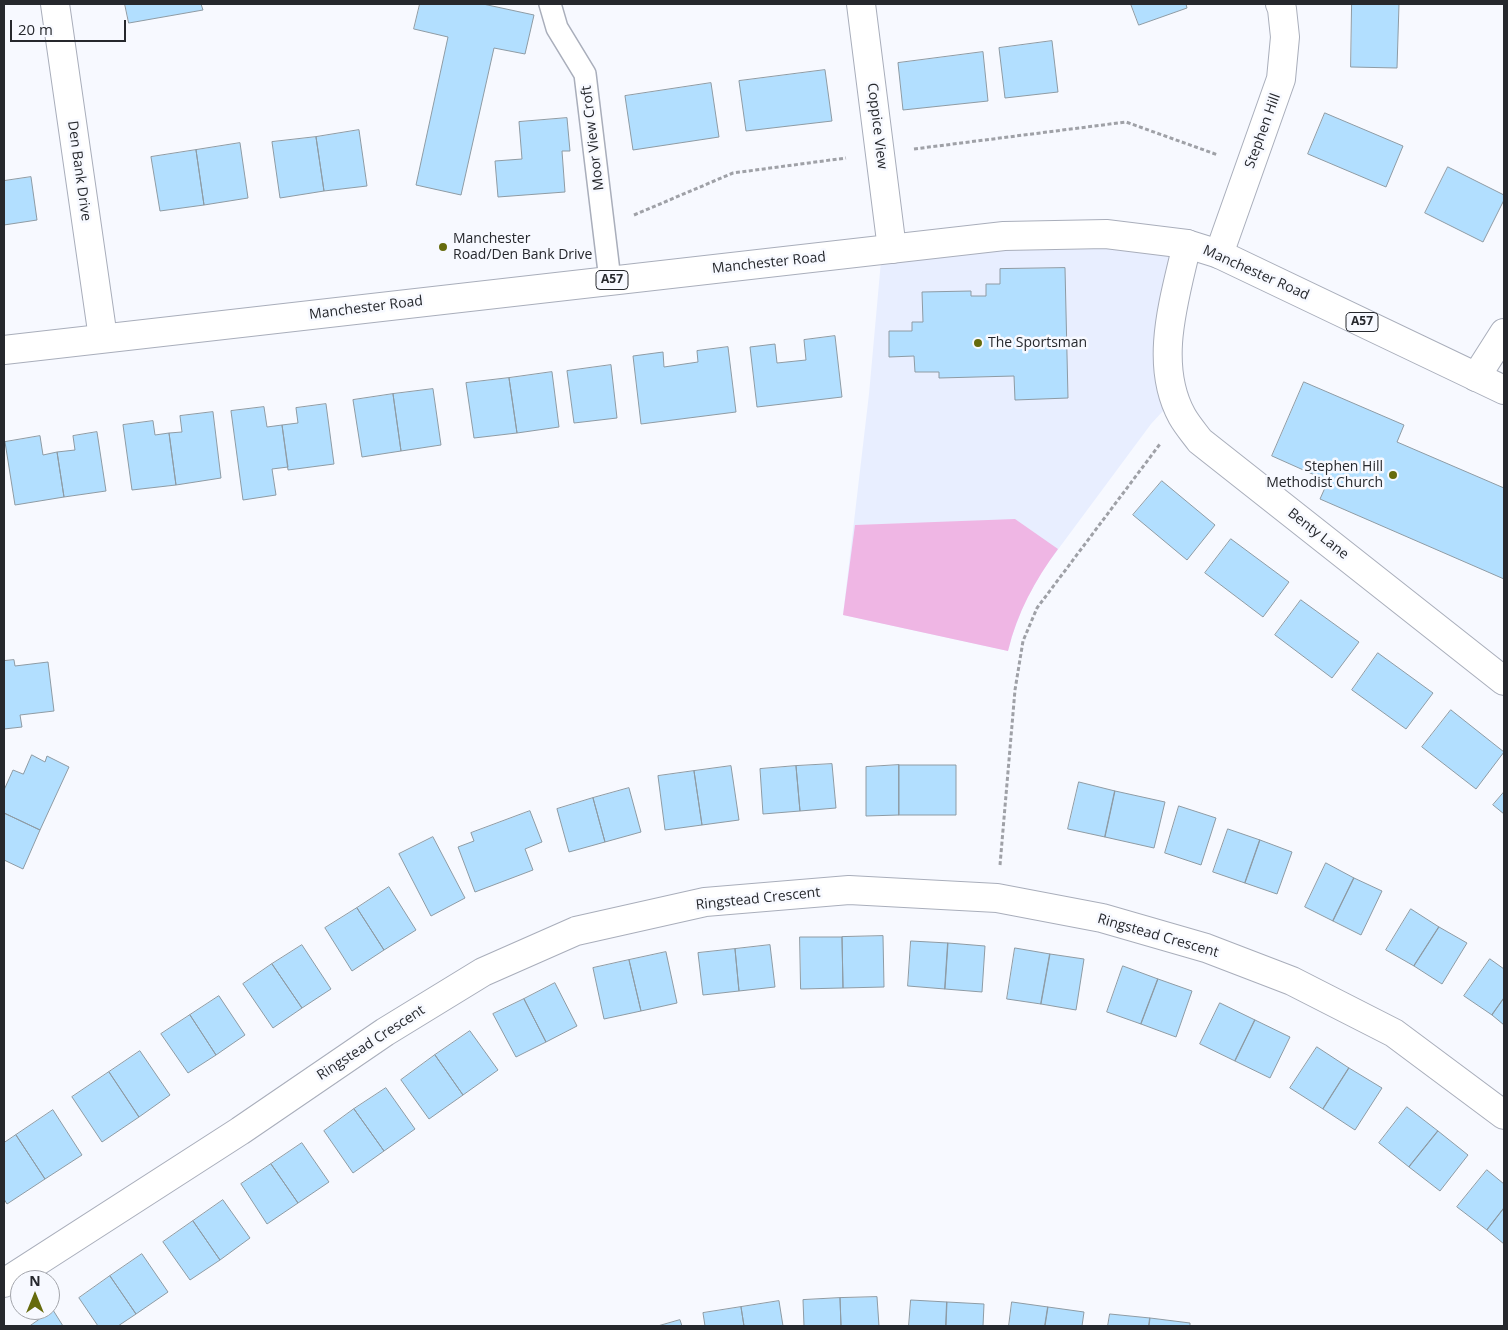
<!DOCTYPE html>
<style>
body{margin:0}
#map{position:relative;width:1508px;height:1330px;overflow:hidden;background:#f7f9ff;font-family:"Open Sans",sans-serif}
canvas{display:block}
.frame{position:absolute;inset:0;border:5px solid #26282d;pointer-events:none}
.north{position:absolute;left:10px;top:1270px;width:50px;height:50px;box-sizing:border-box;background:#f7f9ff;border:1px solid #a3a5ab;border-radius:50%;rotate:0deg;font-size:14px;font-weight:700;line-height:20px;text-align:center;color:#26282d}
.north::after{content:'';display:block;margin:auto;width:18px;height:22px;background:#666b0d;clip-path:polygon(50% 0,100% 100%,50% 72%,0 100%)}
.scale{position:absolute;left:10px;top:20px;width:116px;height:22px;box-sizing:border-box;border:2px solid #26282d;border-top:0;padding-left:6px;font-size:15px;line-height:18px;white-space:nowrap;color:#26282d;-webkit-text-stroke:4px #f7f9ff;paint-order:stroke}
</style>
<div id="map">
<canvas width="1508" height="1330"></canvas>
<div class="frame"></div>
<div class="north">N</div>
<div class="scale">20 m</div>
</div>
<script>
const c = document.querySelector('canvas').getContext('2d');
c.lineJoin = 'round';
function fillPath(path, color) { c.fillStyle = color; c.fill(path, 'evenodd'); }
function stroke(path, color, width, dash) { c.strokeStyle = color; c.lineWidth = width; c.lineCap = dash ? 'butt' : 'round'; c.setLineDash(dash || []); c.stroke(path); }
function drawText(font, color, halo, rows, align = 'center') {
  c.font = font + ' "Open Sans",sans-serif'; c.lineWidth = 5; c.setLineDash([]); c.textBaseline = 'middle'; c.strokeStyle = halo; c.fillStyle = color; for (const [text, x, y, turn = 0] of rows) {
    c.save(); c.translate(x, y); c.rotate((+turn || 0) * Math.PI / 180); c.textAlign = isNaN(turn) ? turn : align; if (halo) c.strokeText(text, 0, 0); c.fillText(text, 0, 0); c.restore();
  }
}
fillPath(new Path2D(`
 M 1187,244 L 1175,398 L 1151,424 L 1042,571 L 1024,604 L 1013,633 L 1008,651 L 843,615 L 869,394 L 882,250 Z`), '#e8eeff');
fillPath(new Path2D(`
 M 1015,519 L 1058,549 C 1035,580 1017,613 1008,651 L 843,615 L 855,525 Z`), '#efb6e4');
const building = new Path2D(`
 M 125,4 L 201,4 L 203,10 L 129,23 Z
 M 420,4 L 483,4 L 534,15 L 525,54 L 494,48 L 461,195 L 416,185 L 448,37 L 414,29 Z
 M 1131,4 L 1186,4 L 1187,8 L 1139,25 Z
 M 1352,4 L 1399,4 L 1397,68 L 1351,67 Z
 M 1052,41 L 1058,92 L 1005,98 L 999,48 Z
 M 983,52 L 988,101 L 903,110 L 898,63 Z
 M 825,70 L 832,121 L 746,131 L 739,81 Z
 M 711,83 L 719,137 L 633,150 L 625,96 Z
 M 1325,113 L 1403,146 L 1386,187 L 1308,154 Z
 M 567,118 L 570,151 L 562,151 L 565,192 L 498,197 L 495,161 L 522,159 L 519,122 Z
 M 359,130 L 367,186 L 324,191 L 316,137 Z
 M 316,137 L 324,191 L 280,198 L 272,142 Z
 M 240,143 L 248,198 L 204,205 L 196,150 Z
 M 196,150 L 204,205 L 160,211 L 151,157 Z
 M 1448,167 L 1504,195 L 1504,200 L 1483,242 L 1425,213 Z
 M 31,177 L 37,220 L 4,225 L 4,181 Z
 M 1065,268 L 1068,398 L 1015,400 L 1014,376 L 939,378 L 939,372 L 915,372 L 914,356 L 889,357 L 889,331 L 912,331 L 912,322 L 923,322 L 922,292 L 971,291 L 971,296 L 986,296 L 986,284 L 1000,284 L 1000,269 Z
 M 835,336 L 842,397 L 757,407 L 750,347 L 775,344 L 777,363 L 806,360 L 804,340 Z
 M 728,347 L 736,412 L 641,424 L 633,356 L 663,352 L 664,367 L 698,362 L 697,351 Z
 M 611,365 L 617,418 L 574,423 L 567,371 Z
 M 552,372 L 559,427 L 517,433 L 509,378 Z
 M 509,378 L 517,433 L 474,438 L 466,383 Z
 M 1304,382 L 1404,425 L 1397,442 L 1504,488 L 1504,579 L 1320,499 L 1328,481 L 1272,456 Z
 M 433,389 L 441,445 L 401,451 L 393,394 Z
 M 393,394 L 401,451 L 362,457 L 353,400 Z
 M 326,404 L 334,464 L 288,470 L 282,425 L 298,423 L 296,408 Z
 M 264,407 L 267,427 L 282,425 L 288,467 L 272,469 L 276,495 L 243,500 L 231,411 Z
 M 213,412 L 221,478 L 176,485 L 169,433 L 182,432 L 180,416 Z
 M 153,421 L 155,435 L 169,433 L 176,485 L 132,490 L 123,425 Z
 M 97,432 L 106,491 L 64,497 L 57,452 L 75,450 L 73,436 Z
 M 40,436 L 43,455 L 57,452 L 64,497 L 15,505 L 5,442 Z
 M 1162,481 L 1215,525 L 1187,560 L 1133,515 Z
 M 1231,539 L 1289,582 L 1263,617 L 1205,573 Z
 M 1301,600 L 1359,642 L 1332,678 L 1275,635 Z
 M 1378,653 L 1433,693 L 1406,729 L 1352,690 Z
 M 14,660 L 15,666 L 48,662 L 54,711 L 20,715 L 22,727 L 4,729 L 4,661 Z
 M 1451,710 L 1504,752 L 1476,789 L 1422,747 Z
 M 32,755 L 45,762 L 47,756 L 69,767 L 40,830 L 4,813 L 4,790 L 13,770 L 23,774 Z
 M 832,764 L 836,808 L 800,811 L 796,766 Z
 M 899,765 L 899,815 L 866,816 L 866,767 Z
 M 899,765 L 956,765 L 956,815 L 899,815 Z
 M 731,766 L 739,820 L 702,825 L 694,771 Z
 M 796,766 L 800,811 L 763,814 L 760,769 Z
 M 694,771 L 702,825 L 665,830 L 658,776 Z
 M 1079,782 L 1115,791 L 1105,837 L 1068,829 Z
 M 629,788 L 641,832 L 605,842 L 593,798 Z
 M 1115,791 L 1165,802 L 1154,848 L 1105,837 Z
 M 1504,792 L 1504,814 L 1493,805 Z
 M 593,798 L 605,842 L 569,852 L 557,809 Z
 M 1179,806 L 1216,818 L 1201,865 L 1165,853 Z
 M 530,811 L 542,842 L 525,849 L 533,870 L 475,892 L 458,847 L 474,841 L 471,833 Z
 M 4,813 L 40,830 L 23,869 L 4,860 Z
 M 1228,829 L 1260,840 L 1245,883 L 1213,872 Z
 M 433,837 L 465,898 L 431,916 L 399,854 Z
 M 1260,840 L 1292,852 L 1277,894 L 1245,883 Z
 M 1326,863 L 1354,878 L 1333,921 L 1305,907 Z
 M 1354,878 L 1382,891 L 1361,935 L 1333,921 Z
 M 389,887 L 416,930 L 384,950 L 357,908 Z
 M 357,908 L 384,950 L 352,971 L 325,928 Z
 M 1411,909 L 1439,927 L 1414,966 L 1386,950 Z
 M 1439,927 L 1467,943 L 1442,984 L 1414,966 Z
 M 883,936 L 884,987 L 843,988 L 842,937 Z
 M 800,937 L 842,937 L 843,988 L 801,989 Z
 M 911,941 L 948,943 L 945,989 L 908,986 Z
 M 948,943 L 985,946 L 982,992 L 945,989 Z
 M 302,945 L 331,989 L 302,1008 L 272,964 Z
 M 770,945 L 775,987 L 739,991 L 735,949 Z
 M 1015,948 L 1050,954 L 1041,1004 L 1007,999 Z
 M 735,949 L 739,991 L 703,995 L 698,953 Z
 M 666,952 L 677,1003 L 641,1011 L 629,960 Z
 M 1050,954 L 1084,959 L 1076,1010 L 1041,1004 Z
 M 1490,959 L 1504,969 L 1504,998 L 1492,1015 L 1464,996 Z
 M 629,960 L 641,1011 L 604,1019 L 593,968 Z
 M 272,964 L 302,1008 L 273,1028 L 243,984 Z
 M 1123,966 L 1158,979 L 1141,1024 L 1107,1012 Z
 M 1158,979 L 1192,991 L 1176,1037 L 1141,1024 Z
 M 555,983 L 577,1026 L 546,1042 L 524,999 Z
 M 219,996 L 245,1035 L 216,1055 L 190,1015 Z
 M 1504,998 L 1504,1025 L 1492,1015 Z
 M 524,999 L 546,1042 L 516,1057 L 493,1014 Z
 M 1220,1003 L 1255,1020 L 1235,1061 L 1200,1044 Z
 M 190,1015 L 216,1055 L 188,1073 L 161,1034 Z
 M 1255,1020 L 1290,1037 L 1270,1078 L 1235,1061 Z
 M 470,1031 L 498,1070 L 463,1095 L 435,1055 Z
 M 1317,1047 L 1349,1068 L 1323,1109 L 1290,1088 Z
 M 140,1051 L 170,1095 L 139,1117 L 109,1072 Z
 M 435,1055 L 463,1095 L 429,1119 L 401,1080 Z
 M 1349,1068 L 1382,1088 L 1355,1130 L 1323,1109 Z
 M 109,1072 L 139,1117 L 102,1142 L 72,1097 Z
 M 386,1088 L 415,1129 L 384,1151 L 354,1109 Z
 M 1407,1107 L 1438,1131 L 1409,1167 L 1379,1143 Z
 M 354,1109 L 384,1151 L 353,1173 L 324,1131 Z
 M 53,1110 L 82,1155 L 45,1179 L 16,1135 Z
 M 1438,1131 L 1468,1155 L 1440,1191 L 1409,1167 Z
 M 16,1135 L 45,1179 L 7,1204 L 4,1199 L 4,1143 Z
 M 302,1143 L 329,1182 L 298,1203 L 271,1164 Z
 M 271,1164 L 298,1203 L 267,1224 L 241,1184 Z
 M 1487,1170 L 1504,1184 L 1504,1208 L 1487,1230 L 1457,1207 Z
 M 223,1200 L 250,1238 L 220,1260 L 193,1221 Z
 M 1504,1208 L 1504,1244 L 1487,1230 Z
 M 193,1221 L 220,1260 L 190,1280 L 163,1242 Z
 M 142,1254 L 168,1292 L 136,1314 L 110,1276 Z
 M 110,1276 L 136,1314 L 118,1326 L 98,1326 L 79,1298 Z
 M 877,1297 L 879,1326 L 841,1326 L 840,1298 Z
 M 840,1298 L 841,1326 L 804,1326 L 803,1300 Z
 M 911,1300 L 947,1302 L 946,1326 L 909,1326 Z
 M 779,1301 L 783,1326 L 744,1326 L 741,1307 Z
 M 947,1302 L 984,1304 L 983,1326 L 946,1326 Z
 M 1012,1302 L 1048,1307 L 1045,1326 L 1009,1326 Z
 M 741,1307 L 744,1326 L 705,1326 L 703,1313 Z
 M 1048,1307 L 1084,1312 L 1082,1326 L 1045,1326 Z
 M 53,1310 L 63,1326 L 30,1326 Z
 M 1110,1314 L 1150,1318 L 1149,1326 L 1108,1326 Z
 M 1150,1318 L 1190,1323 L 1190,1326 L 1149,1326 Z
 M 680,1320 L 682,1326 L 658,1326 Z`);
fillPath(building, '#b2dfff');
stroke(building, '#8e9ba4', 1);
const service = new Path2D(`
 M 550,4 L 557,28 L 585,74 L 610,280`);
const minor = new Path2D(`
 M 55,4 L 103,338
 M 861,4 L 892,249
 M 1187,244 C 1175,298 1153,363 1182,416 C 1187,425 1194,433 1200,441 L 1504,681
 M 1219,254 L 1281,79 L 1285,37 L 1282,9 L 1280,4
 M 1476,377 L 1504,333
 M 4,1283 L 240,1131 L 385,1032 L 483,972 L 576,931 L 705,902 L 849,890 L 997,898 L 1102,918 L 1206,948 L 1292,981 L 1394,1033 L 1504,1115`);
const primary = new Path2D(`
 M 4,350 L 1004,236 L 1106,234 L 1187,244 L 1219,254 L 1504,390`);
stroke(service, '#a9aebb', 24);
stroke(minor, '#a9aebb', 30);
stroke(primary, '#a9aebb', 30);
stroke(new Path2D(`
 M 914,149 L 1126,122 L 1218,155
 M 634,215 L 733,173 L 846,158
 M 1000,865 L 1015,690 L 1023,641 L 1037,608 L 1160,444`), '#9fa1a7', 3, [4, 2.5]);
stroke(service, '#fff', 21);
stroke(minor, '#fff', 28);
stroke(primary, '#fff', 28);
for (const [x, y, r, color] of [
 [443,247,5,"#666b0d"],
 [978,343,5,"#666b0d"],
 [1393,475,5,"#666b0d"]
]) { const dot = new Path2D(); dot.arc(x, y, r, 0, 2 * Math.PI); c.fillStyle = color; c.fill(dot); stroke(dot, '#f7f9ff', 2); }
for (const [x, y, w] of [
 [612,280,32],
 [1362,322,32]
]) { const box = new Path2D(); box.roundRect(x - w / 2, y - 9.5, w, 19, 4); c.fillStyle = '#f7f9ff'; c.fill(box); stroke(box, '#26282d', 1); }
drawText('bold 12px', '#26282d', null, [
 ["A57",612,280],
 ["A57",1362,322]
]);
drawText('14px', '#26282d', '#f7f9ff', [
 ["Coppice View",877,126,83],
 ["Stephen Hill",1263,131,-70],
 ["Moor View Croft",593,138,-97],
 ["Den Bank Drive",79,171,82],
 ["Manchester Road",769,263,-6],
 ["Manchester Road",1256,273,24],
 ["Manchester Road",366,308,-7],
 ["Benty Lane",1318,534,38],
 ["Ringstead Crescent",758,899,-6],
 ["Ringstead Crescent",1158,936,16],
 ["Ringstead Crescent",371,1043,-33]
]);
drawText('14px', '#26282d', '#f7f9ff', [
 ["Manchester",453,239],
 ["Road/Den Bank Drive",453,255],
 ["The Sportsman",988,343],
 ["Stephen Hill",1383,467,"right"],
 ["Methodist Church",1383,483,"right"]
], 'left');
</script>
